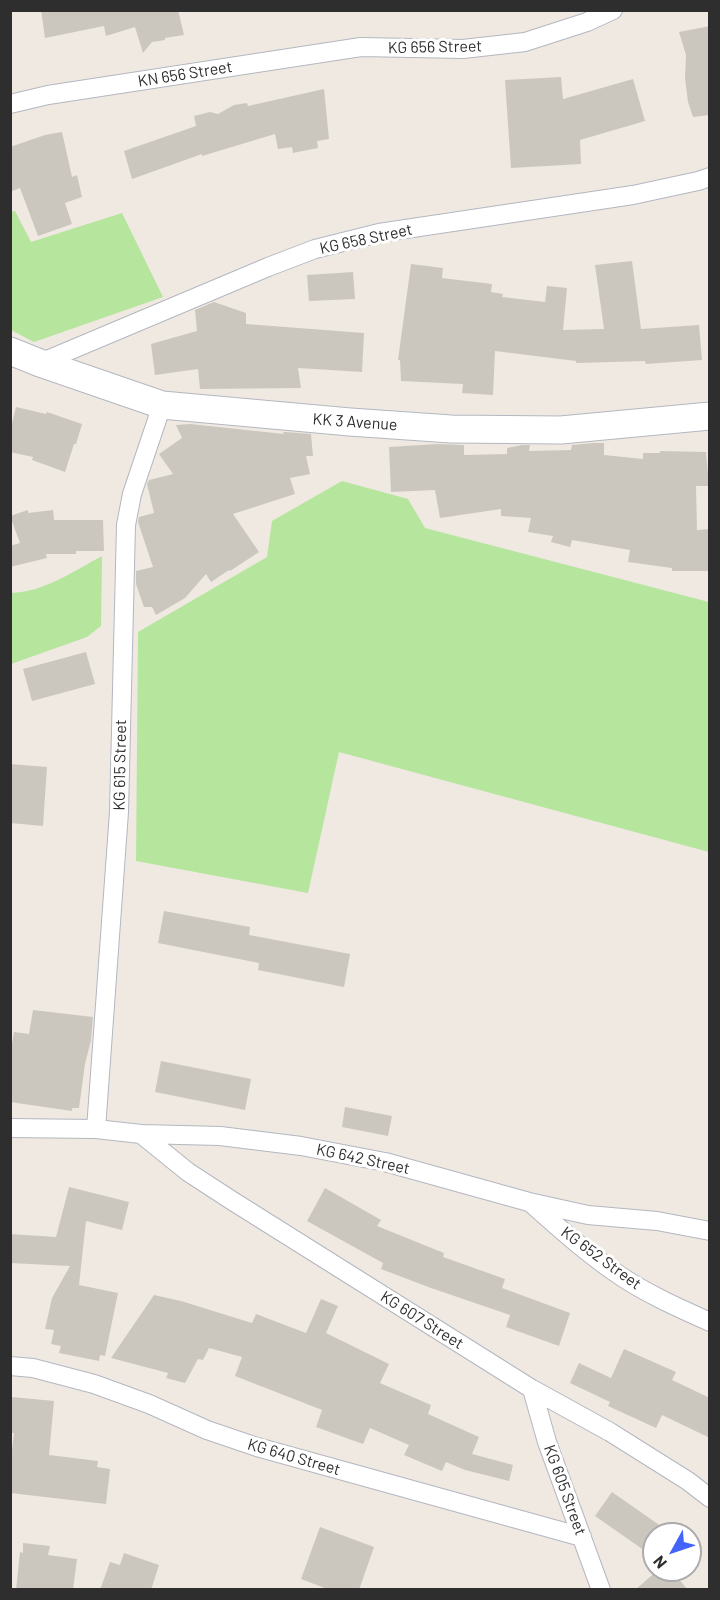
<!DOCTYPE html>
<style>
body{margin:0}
#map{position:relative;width:720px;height:1600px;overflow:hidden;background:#efe9e1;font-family:Barlow,sans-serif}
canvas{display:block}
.frame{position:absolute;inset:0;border:12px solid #2e2e2e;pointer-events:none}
.north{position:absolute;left:642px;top:1522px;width:60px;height:60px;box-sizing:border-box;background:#fff;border:2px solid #ababab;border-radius:50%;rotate:230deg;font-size:16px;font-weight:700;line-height:24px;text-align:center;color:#2e2e2e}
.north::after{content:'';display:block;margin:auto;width:21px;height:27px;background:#4264fb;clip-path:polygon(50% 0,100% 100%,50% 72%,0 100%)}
</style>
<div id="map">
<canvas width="720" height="1600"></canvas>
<div class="frame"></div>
<div class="north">N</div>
</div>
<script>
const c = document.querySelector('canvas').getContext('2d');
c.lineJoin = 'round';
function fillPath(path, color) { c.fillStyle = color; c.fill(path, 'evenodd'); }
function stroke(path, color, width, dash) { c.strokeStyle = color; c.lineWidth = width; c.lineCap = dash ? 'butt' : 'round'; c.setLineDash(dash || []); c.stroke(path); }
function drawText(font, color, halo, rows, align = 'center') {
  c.font = font + ' Barlow,sans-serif'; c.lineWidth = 6; c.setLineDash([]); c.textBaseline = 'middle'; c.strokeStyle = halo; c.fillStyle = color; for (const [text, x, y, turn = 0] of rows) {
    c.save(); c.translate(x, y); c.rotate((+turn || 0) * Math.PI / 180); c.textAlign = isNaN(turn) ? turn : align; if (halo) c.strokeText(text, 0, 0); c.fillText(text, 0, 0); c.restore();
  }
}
fillPath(new Path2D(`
 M 15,211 L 31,242 L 122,213 L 163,297 L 34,342 L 11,330 L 10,212 Z
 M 342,481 L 408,499 L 425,528 L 709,602 L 709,852 L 339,752 L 308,893 L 136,861 L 138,632 L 267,557 L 272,521 Z
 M 102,556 L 101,626 L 87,637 L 11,664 L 11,593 C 44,592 74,571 102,556 Z`), '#b6e59e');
fillPath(new Path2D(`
 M 41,10 L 178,10 L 184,35 L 165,38 L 165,40 L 152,42 L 143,53 L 135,27 L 106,36 L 104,26 L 45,38 Z
 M 710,26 L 710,115 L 693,117 L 688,102 L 685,78 L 686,55 L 679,32 Z
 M 561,77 L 563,99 L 633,79 L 645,121 L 580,140 L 581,164 L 511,168 L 505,80 Z
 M 324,89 L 329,139 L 317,141 L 318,148 L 293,153 L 292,147 L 278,149 L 275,134 L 202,156 L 202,154 L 132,179 L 124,151 L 196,126 L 194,116 L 210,112 L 218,114 L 234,105 L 247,103 L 248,106 Z
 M 62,132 L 72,177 L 77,175 L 82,197 L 65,203 L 72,224 L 38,236 L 20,188 L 10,192 L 10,147 L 45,135 Z
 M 632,261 L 641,329 L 699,325 L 702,360 L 646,364 L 645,361 L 576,363 L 576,361 L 495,351 L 493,395 L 462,393 L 463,384 L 401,381 L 400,360 L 398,360 L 411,264 L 443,268 L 442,278 L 492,284 L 491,292 L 503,294 L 502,297 L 545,302 L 547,286 L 567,288 L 563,330 L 604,329 L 595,265 Z
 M 353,272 L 355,299 L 309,301 L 307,275 Z
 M 214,302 L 246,313 L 246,324 L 364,333 L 362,372 L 298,368 L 301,388 L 200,389 L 198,369 L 155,375 L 151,344 L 197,331 L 195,310 Z
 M 16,407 L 46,414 L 47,412 L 82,424 L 76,444 L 74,444 L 65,472 L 32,460 L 33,457 L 10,452 L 10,432 Z
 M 190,424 L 284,434 L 283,432 L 286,432 L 311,434 L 313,456 L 306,456 L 310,474 L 290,478 L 295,494 L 233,514 L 259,552 L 230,571 L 229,570 L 211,582 L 206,574 L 185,598 L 156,615 L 152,607 L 144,607 L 136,584 L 136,571 L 153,567 L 138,522 L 139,517 L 154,513 L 147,484 L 149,480 L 173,474 L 159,454 L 182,438 L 176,425 Z
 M 593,443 L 604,443 L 604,455 L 643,459 L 643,453 L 660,453 L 660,451 L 706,452 L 709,486 L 696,486 L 697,530 L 710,529 L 710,571 L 672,571 L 672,568 L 628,562 L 630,550 L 572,540 L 570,547 L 551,542 L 553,536 L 528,532 L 531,518 L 501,516 L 501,509 L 440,518 L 435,490 L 391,492 L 389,447 L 437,444 L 464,445 L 464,455 L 507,454 L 507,448 L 522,445 L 530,445 L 529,451 L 571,450 L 572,445 Z
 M 28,510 L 28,513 L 53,510 L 54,520 L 103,520 L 104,551 L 76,551 L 76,554 L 46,554 L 47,558 L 10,567 L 10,546 L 20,543 L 10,516 Z
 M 86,652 L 95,684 L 32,701 L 23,669 Z
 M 10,764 L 47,767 L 43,826 L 10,823 Z
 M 164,911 L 250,927 L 249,935 L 350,954 L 344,987 L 258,970 L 259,963 L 158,943 Z
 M 33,1010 L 93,1017 L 91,1040 L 85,1064 L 79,1108 L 72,1108 L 72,1111 L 10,1102 L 10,1056 L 14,1032 L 29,1034 Z
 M 161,1061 L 251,1079 L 245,1110 L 155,1092 Z
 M 345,1107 L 392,1116 L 388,1136 L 342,1127 Z
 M 69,1187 L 129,1202 L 122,1230 L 86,1221 L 79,1285 L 118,1293 L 105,1356 L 100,1355 L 99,1361 L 59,1353 L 61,1346 L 51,1344 L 54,1330 L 45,1329 L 52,1298 L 70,1266 L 10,1263 L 10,1234 L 56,1237 Z
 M 325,1188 L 381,1220 L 377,1226 L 444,1253 L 443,1257 L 505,1279 L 502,1288 L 570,1313 L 559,1346 L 506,1327 L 510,1315 L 431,1288 L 381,1269 L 383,1263 L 307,1221 Z
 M 154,1295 L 181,1301 L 252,1323 L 256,1314 L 306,1333 L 321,1299 L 338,1306 L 326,1333 L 389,1364 L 380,1383 L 431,1405 L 428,1414 L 479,1437 L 472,1454 L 513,1465 L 509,1481 L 465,1470 L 446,1462 L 442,1471 L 404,1455 L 409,1445 L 370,1428 L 363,1444 L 316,1427 L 322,1410 L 235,1376 L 242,1357 L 209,1348 L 203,1360 L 198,1359 L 185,1383 L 166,1378 L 168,1373 L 111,1358 Z
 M 624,1349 L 676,1372 L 672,1380 L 710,1398 L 710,1438 L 662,1415 L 656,1428 L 608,1406 L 610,1402 L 570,1383 L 579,1363 L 611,1378 Z
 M 12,1397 L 54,1401 L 49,1455 L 98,1461 L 97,1467 L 110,1469 L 106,1504 L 10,1493 L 10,1468 L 14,1433 L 10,1433 Z
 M 612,1492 L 665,1529 L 662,1534 L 654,1534 L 654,1545 L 648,1553 L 595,1516 Z
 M 320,1527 L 374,1547 L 359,1590 L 330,1590 L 301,1579 Z
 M 23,1543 L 50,1546 L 48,1555 L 77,1559 L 73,1590 L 16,1590 L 20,1552 L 23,1553 Z
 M 124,1553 L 159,1565 L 151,1590 L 100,1590 L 110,1562 L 120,1565 Z
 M 658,1570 L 671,1570 L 688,1590 L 635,1590 Z`), '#cbc7bf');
const street = new Path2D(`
 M 10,104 L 48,95 L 361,47 L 463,49 L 525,42 L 587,22 L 613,10
 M 40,363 L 268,267 L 315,249 L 379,233 L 633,195 L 698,181 L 710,177
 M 10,1128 L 96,1129 L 141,1134 L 220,1136 L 301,1146 L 385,1162 L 529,1202 L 588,1215 L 657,1221 L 710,1231
 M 96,1129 L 119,812 L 126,525 L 132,494 L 162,405
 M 141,1134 L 188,1172 L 231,1200 L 532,1389 L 610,1432 L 688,1481 L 710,1498
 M 532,1204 C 560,1229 588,1254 619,1275 C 647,1294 679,1308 710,1322
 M 10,1366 L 33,1368 L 94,1384 L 149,1404 L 207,1430 L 257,1447 L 582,1537
 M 532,1389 L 547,1442 L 601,1590`);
const secondary = new Path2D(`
 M 10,351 L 40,363 L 162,405 L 350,422 L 451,429 L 561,430 L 710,416`);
stroke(street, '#b4b7c1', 20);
stroke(secondary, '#b4b7c1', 29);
stroke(street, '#fff', 18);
stroke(secondary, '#fff', 27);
drawText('16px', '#2e2e2e', '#fff', [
 ["KG 656 Street",435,47,-1],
 ["KN 656 Street",185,74,-9],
 ["KG 658 Street",366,239,-12],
 ["KK 3 Avenue",355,422,4],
 ["KG 615 Street",120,765,-89],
 ["KG 642 Street",363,1159,12],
 ["KG 652 Street",601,1258,36],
 ["KG 607 Street",422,1320,32],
 ["KG 640 Street",294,1457,16],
 ["KG 605 Street",565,1490,70]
]);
</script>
